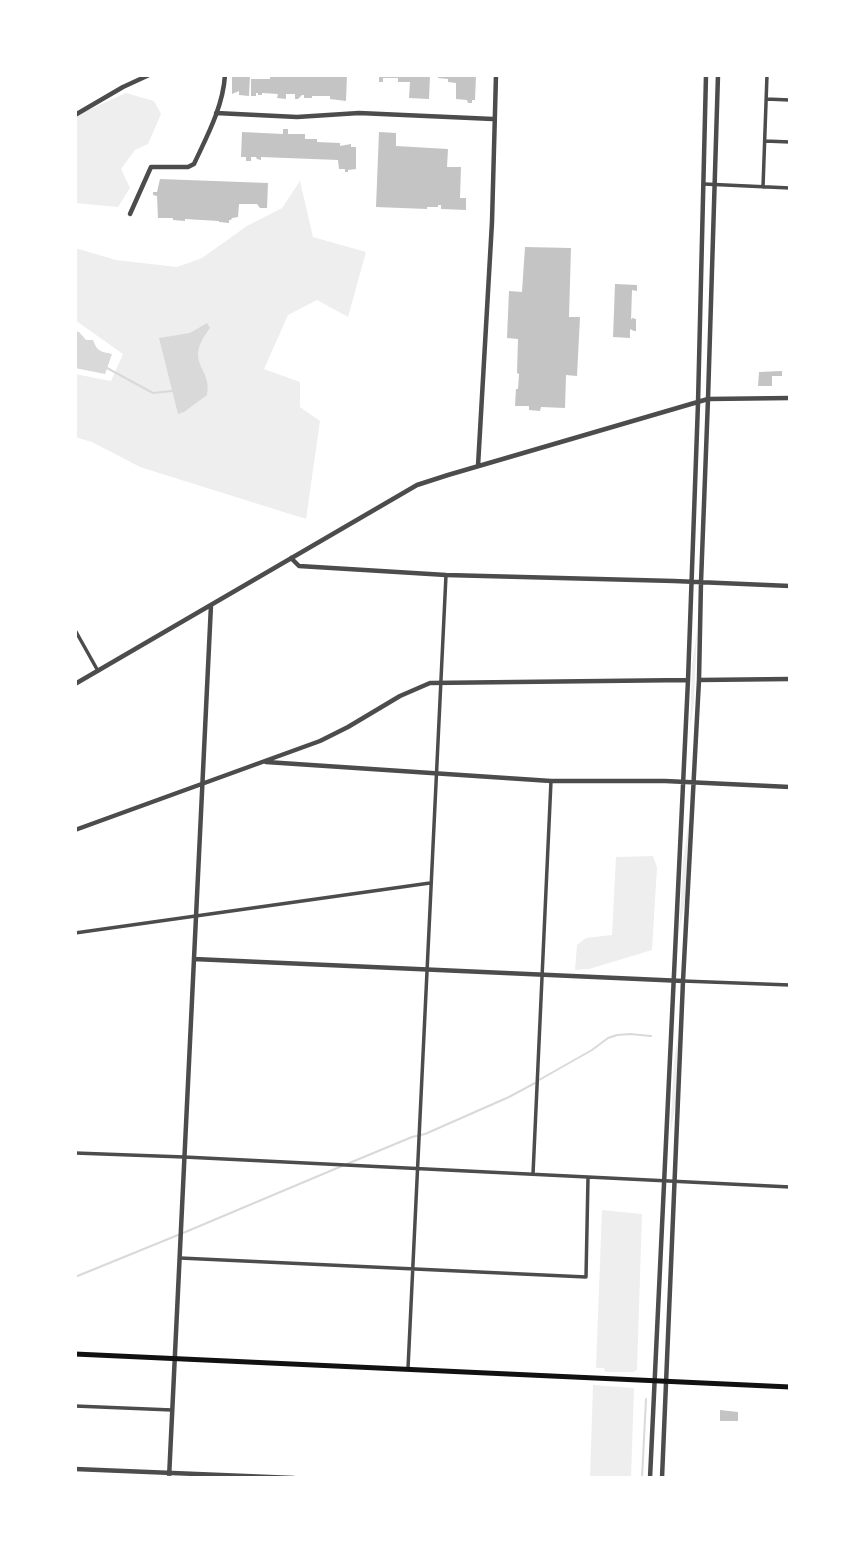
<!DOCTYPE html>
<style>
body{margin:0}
#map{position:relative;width:865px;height:1553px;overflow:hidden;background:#fff;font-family:"Open Sans",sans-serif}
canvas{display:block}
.frame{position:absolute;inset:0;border:77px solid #fff;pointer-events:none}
</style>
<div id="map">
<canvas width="865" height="1553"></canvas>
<div class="frame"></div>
</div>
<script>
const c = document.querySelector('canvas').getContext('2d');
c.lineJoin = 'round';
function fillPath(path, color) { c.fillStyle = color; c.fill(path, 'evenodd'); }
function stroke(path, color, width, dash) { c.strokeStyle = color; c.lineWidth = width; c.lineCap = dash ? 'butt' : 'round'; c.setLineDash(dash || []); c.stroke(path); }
fillPath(new Path2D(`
 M 126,93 L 154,101 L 161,114 L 148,144 L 135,150 L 121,169 L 130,188 L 118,207 L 75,203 L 75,116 Z
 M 300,181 L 313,237 L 366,252 L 348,317 L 317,300 L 288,315 L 264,369 L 300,382 L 300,407 L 320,421 L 306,519 L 140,467 L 92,442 L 75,437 L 75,374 L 111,381 L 123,354 L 75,320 L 75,248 L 116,260 L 177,267 L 202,258 L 247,226 L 282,208 Z
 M 697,630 L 694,701 L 690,730 L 692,665 Z
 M 689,820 L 685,900 L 679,933 L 683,860 Z
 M 653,856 L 657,867 L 652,950 L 589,969 L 575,970 L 577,945 L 586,938 L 612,935 L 616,857 Z
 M 678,1036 L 676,1102 L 670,1135 L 674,1062 Z
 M 602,1210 L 642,1214 L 637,1370 L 633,1372 L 605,1372 L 604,1368 L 596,1368 Z
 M 593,1385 L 634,1388 L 631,1478 L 590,1478 Z`), '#eee');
fillPath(new Path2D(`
 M 207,323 L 210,328 C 182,364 213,367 207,395 L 184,412 L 178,414 L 159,338 L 190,333 Z
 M 75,331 L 79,332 L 86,340 L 93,340 C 98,353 101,351 112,354 L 105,374 L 75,368 Z`), '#d9d9d9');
stroke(new Path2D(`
 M 107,368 L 153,393 L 172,391
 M 539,1080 L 592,1050 L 608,1038 L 617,1035 L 630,1034 L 651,1036
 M 347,1164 L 412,1137 L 425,1134 L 509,1097 L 535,1083
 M 183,1233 L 342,1166
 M 75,1277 L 178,1235
 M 642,1478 L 646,1399`), '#d9d9d9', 2);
fillPath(new Path2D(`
 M 232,75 L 250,75 L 249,96 L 239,95 L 239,91 L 232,94 Z
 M 270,75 L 347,75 L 346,101 L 330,99 L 330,96 L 312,96 L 312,98 L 304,98 L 304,95 L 302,95 L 298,99 L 295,99 L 295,94 L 286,94 L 286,99 L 277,98 L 278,94 L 262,93 L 262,95 L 258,95 L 258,93 L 256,93 L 256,96 L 251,96 L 251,79 L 270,79 Z
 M 379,75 L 430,75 L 429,99 L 409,98 L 410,82 L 398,82 L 398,78 L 383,78 L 383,82 L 379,82 Z
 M 438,75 L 476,75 L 475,100 L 472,100 L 472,103 L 468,103 L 467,100 L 456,99 L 456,83 L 448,82 L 448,79 L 438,78 Z
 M 283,129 L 288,129 L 288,134 L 305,134 L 305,139 L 317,139 L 317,142 L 340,143 L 340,146 L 351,144 L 351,147 L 356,147 L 356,169 L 348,170 L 348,172 L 345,172 L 345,169 L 339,169 L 338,160 L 261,157 L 261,160 L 257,159 L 256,157 L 251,157 L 251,161 L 246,161 L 246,157 L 241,157 L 242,132 L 283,134 Z
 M 379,132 L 396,133 L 396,146 L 448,149 L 447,167 L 461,167 L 460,198 L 466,198 L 466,210 L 441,209 L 441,205 L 438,205 L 438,207 L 427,207 L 427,209 L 376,207 Z
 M 160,179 L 268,183 L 267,208 L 260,208 L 257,204 L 239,204 L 238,217 L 232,218 L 231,220 L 229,220 L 229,223 L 219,222 L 219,221 L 185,219 L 185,221 L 173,220 L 173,218 L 158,218 L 157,196 L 153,195 L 153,192 L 157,192 Z
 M 525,247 L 571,248 L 569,317 L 580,317 L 577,376 L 566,375 L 565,408 L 541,407 L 540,411 L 529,410 L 529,406 L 515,406 L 516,389 L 518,389 L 519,374 L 517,373 L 518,339 L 507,338 L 509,291 L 522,292 Z
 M 615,284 L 637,285 L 637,291 L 632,290 L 631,320 L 632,318 L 636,319 L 636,331 L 634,331 L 630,329 L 630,338 L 613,337 Z
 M 782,371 L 782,376 L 772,376 L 772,386 L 758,386 L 759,372 Z
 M 720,1410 L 738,1412 L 738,1421 L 720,1421 Z`), '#c4c4c4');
stroke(new Path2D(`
 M 766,99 L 790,100
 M 765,141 L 790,142
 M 704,184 L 790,188
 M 763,187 L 767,75
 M 75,630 L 98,671
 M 75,933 L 430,883
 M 683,981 L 790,985
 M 75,1153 L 184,1157 L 790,1187
 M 533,1174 L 551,781
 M 180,1258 L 586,1277 L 588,1178
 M 408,1368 L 446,575
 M 75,1406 L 172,1410`), '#4c4c4c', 3.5);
stroke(new Path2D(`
 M 216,113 L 297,117 L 359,113 L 493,119
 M 75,115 L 123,87 L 149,75
 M 130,214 L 151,167 L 188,167 L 194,164 C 207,136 223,107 225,75
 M 478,466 L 492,222 L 496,75
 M 291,558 L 299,566 L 446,575 L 674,581 L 790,586
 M 699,680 L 790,679
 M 75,684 L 417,485 L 448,475 L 708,399 L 790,398
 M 266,762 L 551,781 L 665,781 L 790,787
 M 75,830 L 320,741 L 348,727 L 400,696 L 430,683 L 688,680
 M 194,959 L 683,981
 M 75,1469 L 294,1478
 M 169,1478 L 211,605
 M 650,1478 L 688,680 L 698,403 L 706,75
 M 662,1478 L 683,981 L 699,680 L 701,582 L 708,399 L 718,75`), '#4c4c4c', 4.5);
stroke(new Path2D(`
 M 75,1354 L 790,1387`), '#111', 5);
</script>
